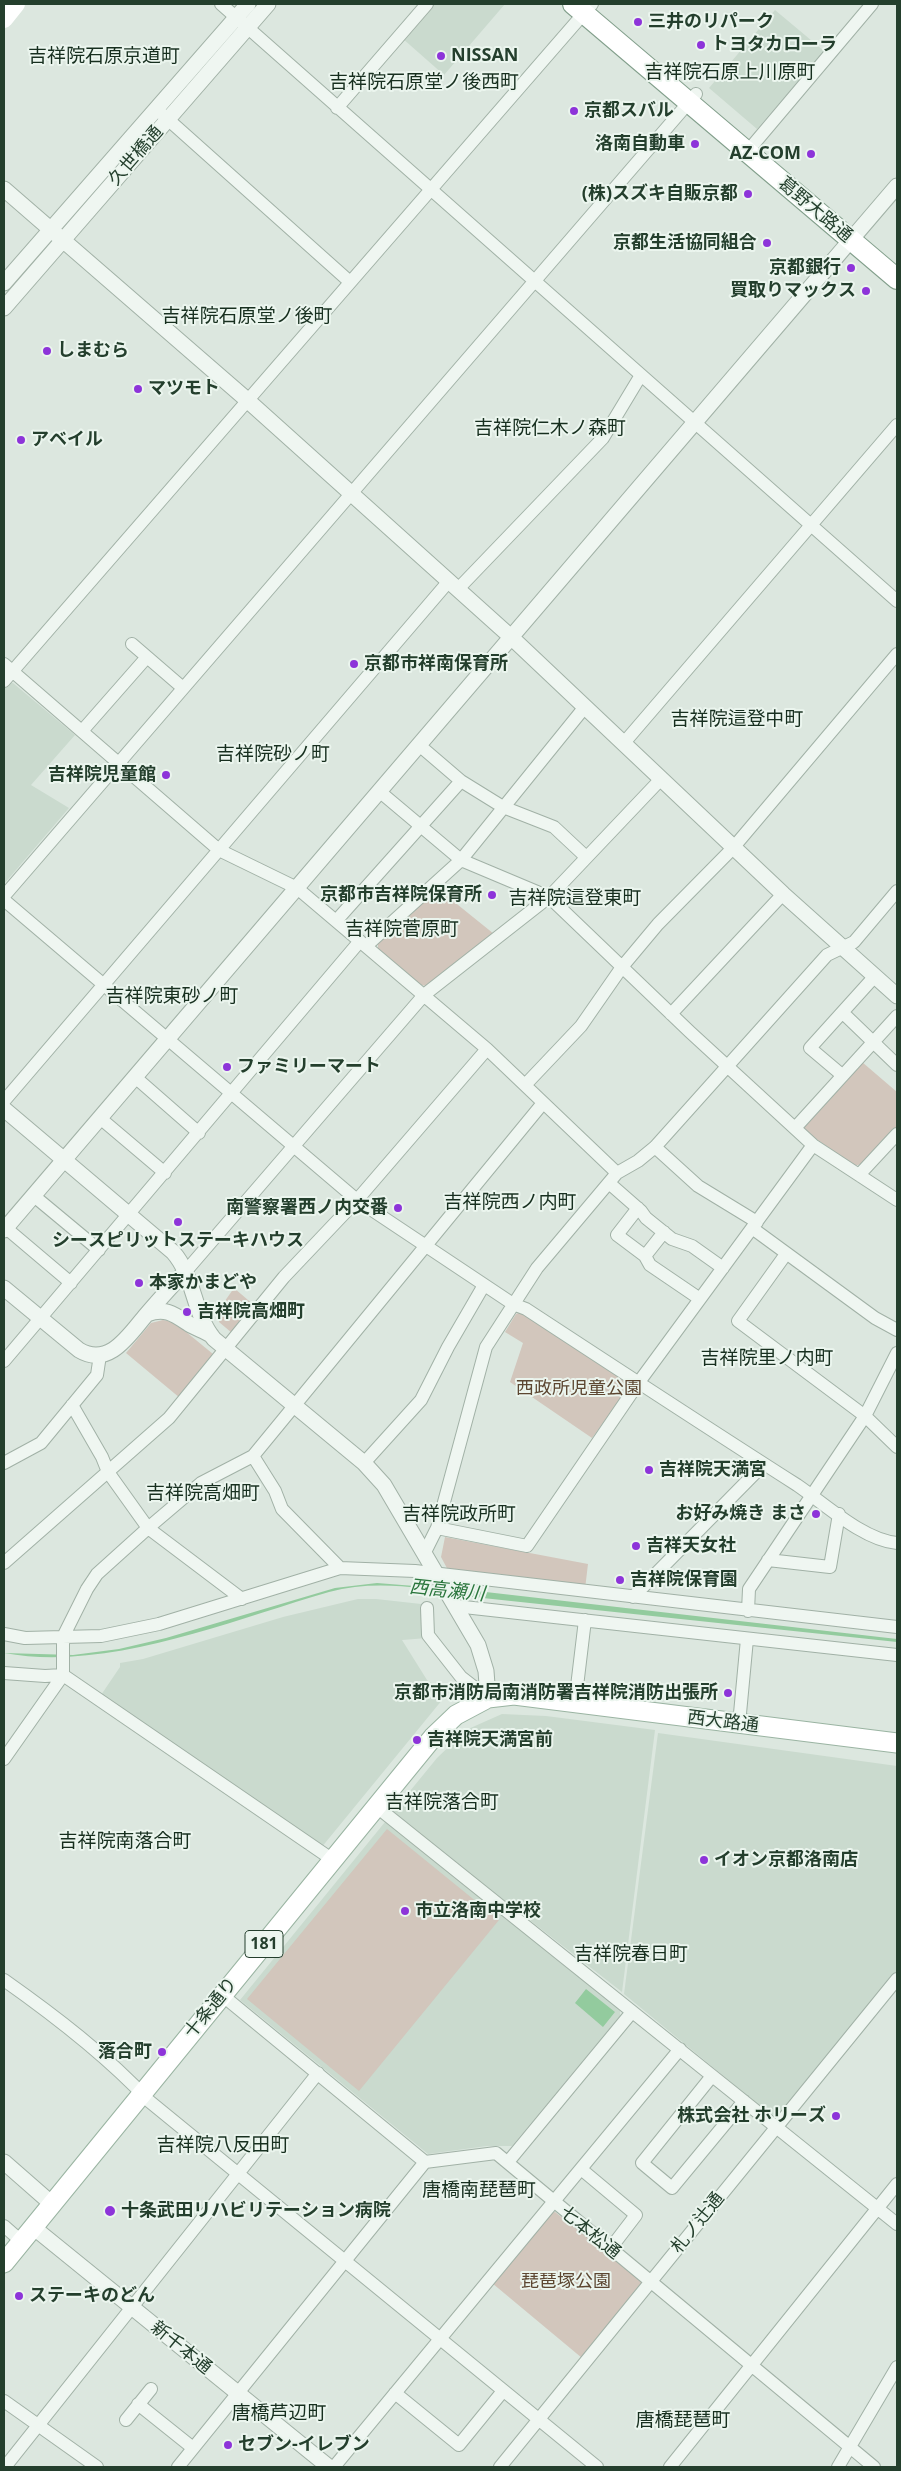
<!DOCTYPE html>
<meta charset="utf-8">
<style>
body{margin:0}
#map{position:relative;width:901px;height:2471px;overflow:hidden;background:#dce7df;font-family:"Open Sans",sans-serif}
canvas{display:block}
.frame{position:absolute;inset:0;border:5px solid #243f2d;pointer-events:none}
</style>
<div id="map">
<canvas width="901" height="2471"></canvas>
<div class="frame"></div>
</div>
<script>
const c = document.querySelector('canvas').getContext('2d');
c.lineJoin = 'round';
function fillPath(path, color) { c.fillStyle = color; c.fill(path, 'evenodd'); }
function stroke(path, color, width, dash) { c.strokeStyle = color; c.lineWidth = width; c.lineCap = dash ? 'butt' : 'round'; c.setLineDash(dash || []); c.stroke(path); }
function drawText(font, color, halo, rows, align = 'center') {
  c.font = font + ' "Open Sans","Noto Sans JP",sans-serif'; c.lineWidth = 4; c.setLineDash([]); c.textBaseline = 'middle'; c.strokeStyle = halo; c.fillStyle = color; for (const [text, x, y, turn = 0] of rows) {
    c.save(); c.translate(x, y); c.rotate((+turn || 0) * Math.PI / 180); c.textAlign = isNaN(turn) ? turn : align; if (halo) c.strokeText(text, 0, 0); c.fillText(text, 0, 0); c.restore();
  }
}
fillPath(new Path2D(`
 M 431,4 L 505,4 L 444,75 L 402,38 Z
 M 775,10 L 824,51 L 757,129 L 709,88 Z
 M 7,683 L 13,683 L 75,735 L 31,785 L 69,808 L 4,884 L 4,687 Z
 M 358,1599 L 376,1599 L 421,1604 L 425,1636 L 427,1638 L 402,1640 L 427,1680 L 447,1694 L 321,1848 L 101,1695 L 120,1667 L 120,1663 L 143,1659 L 283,1617 Z
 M 502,1714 L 546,1716 L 655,1730 L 622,1992 L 392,1813 L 437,1758 L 466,1730 Z
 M 658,1733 L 897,1766 L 897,1971 L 777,2120 L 624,1994 Z
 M 385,1822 L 620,2010 L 620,2016 L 512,2146 L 487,2146 L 428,2154 L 240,2000 Z`), '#cadace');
fillPath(new Path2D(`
 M 437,888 L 494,934 L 428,986 L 420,985 L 378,950 L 378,941 Z
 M 862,1062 L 897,1092 L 897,1127 L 861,1164 L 855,1166 L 803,1130 L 803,1124 Z
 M 234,1288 L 255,1306 L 232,1333 L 219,1322 L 220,1308 Z
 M 521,1312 L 628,1381 L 629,1388 L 592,1438 L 510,1382 L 523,1343 L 505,1332 L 516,1314 Z
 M 163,1320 L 174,1322 L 213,1354 L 213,1358 L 180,1398 L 126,1353 L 151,1323 Z
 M 445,1537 L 588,1564 L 585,1589 L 449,1572 L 441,1557 Z
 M 387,1829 L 499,1920 L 359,2091 L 247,1999 Z
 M 555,2212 L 641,2279 L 642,2284 L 582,2358 L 492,2283 L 550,2213 Z`), '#d2c6bc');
fillPath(new Path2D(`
 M 377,1583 L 477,1591 L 897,1639 L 897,1642 L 464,1596 C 420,1587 374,1580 329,1592 C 229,1621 108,1672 4,1653 L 73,1655 L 119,1649 L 166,1638 L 335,1588 Z
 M 586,1989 L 615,2012 L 603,2027 L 575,2003 Z`), '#93cb9e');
const minor = new Path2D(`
 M 221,4 L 897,601
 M 337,108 L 427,4
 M 162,114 L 350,282
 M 747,152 L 872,4
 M 458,589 L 603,438 L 641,375
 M 132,644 L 183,688
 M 4,664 L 219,850 L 297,888 L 487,1049 L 617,1173
 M 4,681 L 592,4
 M 82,731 L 147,657
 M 623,744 L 897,425
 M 419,745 L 461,781 L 503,807 L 554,827 L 585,856
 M 379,791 L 461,860 L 549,897 L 690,1032 L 813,1145 L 897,1200
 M 4,896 L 696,94
 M 4,900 L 357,1200 L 513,1304 L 526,1309 C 616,1368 706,1427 797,1485 C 825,1504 863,1540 897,1543
 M 336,921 L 461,781
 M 366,946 L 461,860 L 584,708
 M 843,1013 L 897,1065
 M 671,1014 L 783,894
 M 842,1075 L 810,1048 L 875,976
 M 135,1077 L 199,1133
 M 526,1084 L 581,1026 L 622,967 L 658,924 L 733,848 L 897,654
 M 4,1101 L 449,581
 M 100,1118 L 165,1173
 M 795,1128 L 897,1016
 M 655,1147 L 698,1186 L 757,1222
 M 859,1175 L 897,1134
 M 609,1183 L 641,1211 L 646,1218 L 672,1239 L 692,1246 L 723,1268
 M 34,1196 L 99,1250
 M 638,1208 L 617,1235 L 645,1256 L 664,1232
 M 6,1228 L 71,1283
 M 752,1228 L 875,1318 L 897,1330
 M 786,1254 L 738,1321 L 865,1416 L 897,1447
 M 645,1256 L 650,1265 L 700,1299
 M 186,1271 L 424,995 L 549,897 L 661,779
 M 4,1361 L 360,941
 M 72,1405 L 102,1457 L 108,1472 L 148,1528 L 242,1599
 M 253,1456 L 275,1491 L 282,1509 L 340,1568
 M 4,1463 L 41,1443 L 97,1375 L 100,1355
 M 364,1463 L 421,1400 L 448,1347 L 484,1285
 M 437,1528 L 527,1546 L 639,1382 L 813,1145
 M 425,1552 L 437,1528 L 486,1347 L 537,1268 L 617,1173 L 638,1161 L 655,1147 L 827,955 L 854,942 L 897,891
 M 768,1560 L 830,1567 L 839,1514
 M 4,1563 L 169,1418 L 284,1277 L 357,1200 L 487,1049
 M 633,1597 L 764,1464
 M 455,1606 L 897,1655
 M 427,1608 L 428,1635 L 461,1677 L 488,1698
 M 748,1611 L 749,1589 L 865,1416 L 897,1353
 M 4,1634 L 25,1638 L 101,1636 L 159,1624 L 340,1568 L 415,1571 L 897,1627
 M 4,1673 L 45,1676 L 63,1675 L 333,1860
 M 575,1703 L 585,1620
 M 739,1724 L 747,1639
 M 4,1759 L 63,1675 L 63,1637 L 87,1589 L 97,1574 L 148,1528 L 201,1483 L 253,1456 L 543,1103
 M 377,1807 L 897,2224
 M 4,1980 C 55,2016 106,2055 149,2101 L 597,2467
 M 222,1995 L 425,2162 L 496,2153 L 874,2467
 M 712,2076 L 642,2163 L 672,2188 L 744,2101
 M 508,2162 L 632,2012
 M 581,2169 L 636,2215 L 610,2249
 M 4,2226 L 21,2241
 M 395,2393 L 459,2445 L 503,2391
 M 4,2401 L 97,2467
 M 138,2404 L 193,2448
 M 126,2420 L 151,2389
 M 5,2467 L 318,2073
 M 178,2467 L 425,2162
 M 334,2467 L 680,2049
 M 500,2467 L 897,1979
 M 670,2467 L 897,2184
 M 838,2467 L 897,2367`);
const tertiary = new Path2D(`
 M 4,189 L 246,399 L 511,637 L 783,894 L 897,996
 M 4,283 L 248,4
 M 4,308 L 268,4
 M 4,1109 L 173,1252 C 195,1277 193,1314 214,1339 L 364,1463 L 384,1485 L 478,1645 L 486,1671 L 488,1698
 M 4,1230 L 897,186
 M 4,1288 L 79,1350 C 109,1368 129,1335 146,1315 C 159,1300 172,1285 186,1271
 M 147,1314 C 165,1307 174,1314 189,1324 C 196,1328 204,1331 211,1335
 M 4,2162 L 52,2204
 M 33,2227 L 329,2467`);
const primary = new Path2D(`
 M 4,2263 L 434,1736 L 456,1715 L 488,1698 L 514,1695 L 897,1743`);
const trunk = new Path2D(`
 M 573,4 L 897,279`);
stroke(minor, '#a1b1a6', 14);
stroke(tertiary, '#a1b1a6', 17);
stroke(primary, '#9ab4a2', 21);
stroke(trunk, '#829f8b', 22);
stroke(minor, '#eff6f1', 12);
stroke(tertiary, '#eff6f1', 15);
stroke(new Path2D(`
 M 4,19 L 16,4`), '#fff', 18);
stroke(primary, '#fff', 19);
stroke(trunk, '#fff', 20);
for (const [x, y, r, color] of [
 [638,22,5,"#8d34d9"],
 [701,45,5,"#8d34d9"],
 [441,56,5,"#8d34d9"],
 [574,111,5,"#8d34d9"],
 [695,144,5,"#8d34d9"],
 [811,154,5,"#8d34d9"],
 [748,194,5,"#8d34d9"],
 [767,243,5,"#8d34d9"],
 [851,268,5,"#8d34d9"],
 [866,291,5,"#8d34d9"],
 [47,351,5,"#8d34d9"],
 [138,389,5,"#8d34d9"],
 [21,440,5,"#8d34d9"],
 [354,664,5,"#8d34d9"],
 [166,775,5,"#8d34d9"],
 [492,895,5,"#8d34d9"],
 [227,1067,5,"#8d34d9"],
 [398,1208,5,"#8d34d9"],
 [178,1222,5,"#8d34d9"],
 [139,1283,5,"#8d34d9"],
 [187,1312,5,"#8d34d9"],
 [649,1470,5,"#8d34d9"],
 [816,1514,5,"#8d34d9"],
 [636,1546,5,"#8d34d9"],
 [620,1580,5,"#8d34d9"],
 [728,1693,5,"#8d34d9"],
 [417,1740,5,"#8d34d9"],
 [704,1860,5,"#8d34d9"],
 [405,1911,5,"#8d34d9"],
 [162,2052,5,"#8d34d9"],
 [836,2116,5,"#8d34d9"],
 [110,2211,6,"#8d34d9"],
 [19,2296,5,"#8d34d9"],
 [228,2445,5,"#8d34d9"]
]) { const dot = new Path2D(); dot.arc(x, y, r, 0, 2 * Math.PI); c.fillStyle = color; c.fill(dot); stroke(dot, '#ebf5ee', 2); }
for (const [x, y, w] of [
 [264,1944,38]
]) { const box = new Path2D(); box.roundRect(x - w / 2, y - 13.5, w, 27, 4); c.fillStyle = '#ebf5ee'; c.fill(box); stroke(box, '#243f2d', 1); }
drawText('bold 16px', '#243f2d', null, [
 ["181",264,1944]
]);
drawText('bold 18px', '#243f2d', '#ebf5ee', [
 ["三井のリパーク",648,22],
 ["トヨタカローラ",711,45],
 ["NISSAN",451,56],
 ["京都スバル",584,111],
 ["洛南自動車",685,144,"right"],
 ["AZ-COM",801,154,"right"],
 ["(株)スズキ自販京都",738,194,"right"],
 ["京都生活協同組合",757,243,"right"],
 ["京都銀行",841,268,"right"],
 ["買取りマックス",856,291,"right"],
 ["しまむら",57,351],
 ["マツモト",148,389],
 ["アベイル",31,440],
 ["京都市祥南保育所",364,664],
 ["吉祥院児童館",156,775,"right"],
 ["京都市吉祥院保育所",482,895,"right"],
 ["ファミリーマート",237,1067],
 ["南警察署西ノ内交番",388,1208,"right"],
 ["シースピリットステーキハウス",178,1241,"center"],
 ["本家かまどや",149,1283],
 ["吉祥院高畑町",197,1312],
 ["吉祥院天満宮",659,1470],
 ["お好み焼き まさ",806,1514,"right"],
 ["吉祥天女社",646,1546],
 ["吉祥院保育園",630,1580],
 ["京都市消防局南消防署吉祥院消防出張所",718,1693,"right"],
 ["吉祥院天満宮前",427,1740],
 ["イオン京都洛南店",714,1860],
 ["市立洛南中学校",415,1911],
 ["落合町",152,2052,"right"],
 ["株式会社 ホリーズ",826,2116,"right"],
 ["十条武田リハビリテーション病院",121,2211],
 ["ステーキのどん",29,2296],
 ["セブン-イレブン",238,2445]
], 'left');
drawText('18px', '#243f2d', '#ebf5ee', [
 ["久世橋通",136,156,-49],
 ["葛野大路通",815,210,40],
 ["西大路通",723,1722,7],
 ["十条通り",211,2008,-51],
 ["札ノ辻通",698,2223,-51],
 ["七本松通",590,2233,39],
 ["新千本通",181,2348,39]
]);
drawText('18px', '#5c4631', '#ebf5ee', [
 ["西政所児童公園",579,1389],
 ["琵琶塚公園",566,2282]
]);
drawText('19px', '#172f1f', '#ebf5ee', [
 ["吉祥院石原京道町",104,57],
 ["吉祥院石原上川原町",730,73],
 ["吉祥院石原堂ノ後西町",424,83],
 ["吉祥院石原堂ノ後町",247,317],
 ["吉祥院仁木ノ森町",550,429],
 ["吉祥院這登中町",737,720],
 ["吉祥院砂ノ町",273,755],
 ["吉祥院這登東町",575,899],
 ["吉祥院菅原町",402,930],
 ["吉祥院東砂ノ町",172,997],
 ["吉祥院西ノ内町",510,1203],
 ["吉祥院里ノ内町",767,1359],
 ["吉祥院高畑町",203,1494],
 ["吉祥院政所町",459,1515],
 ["吉祥院落合町",442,1803],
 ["吉祥院南落合町",125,1842],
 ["吉祥院春日町",631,1955],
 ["吉祥院八反田町",223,2146],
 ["唐橋南琵琶町",479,2191],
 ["唐橋芦辺町",279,2414],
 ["唐橋琵琶町",683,2421]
]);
drawText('italic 19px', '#2b763d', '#ebf5ee', [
 ["西高瀬川",447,1591,6]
]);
</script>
